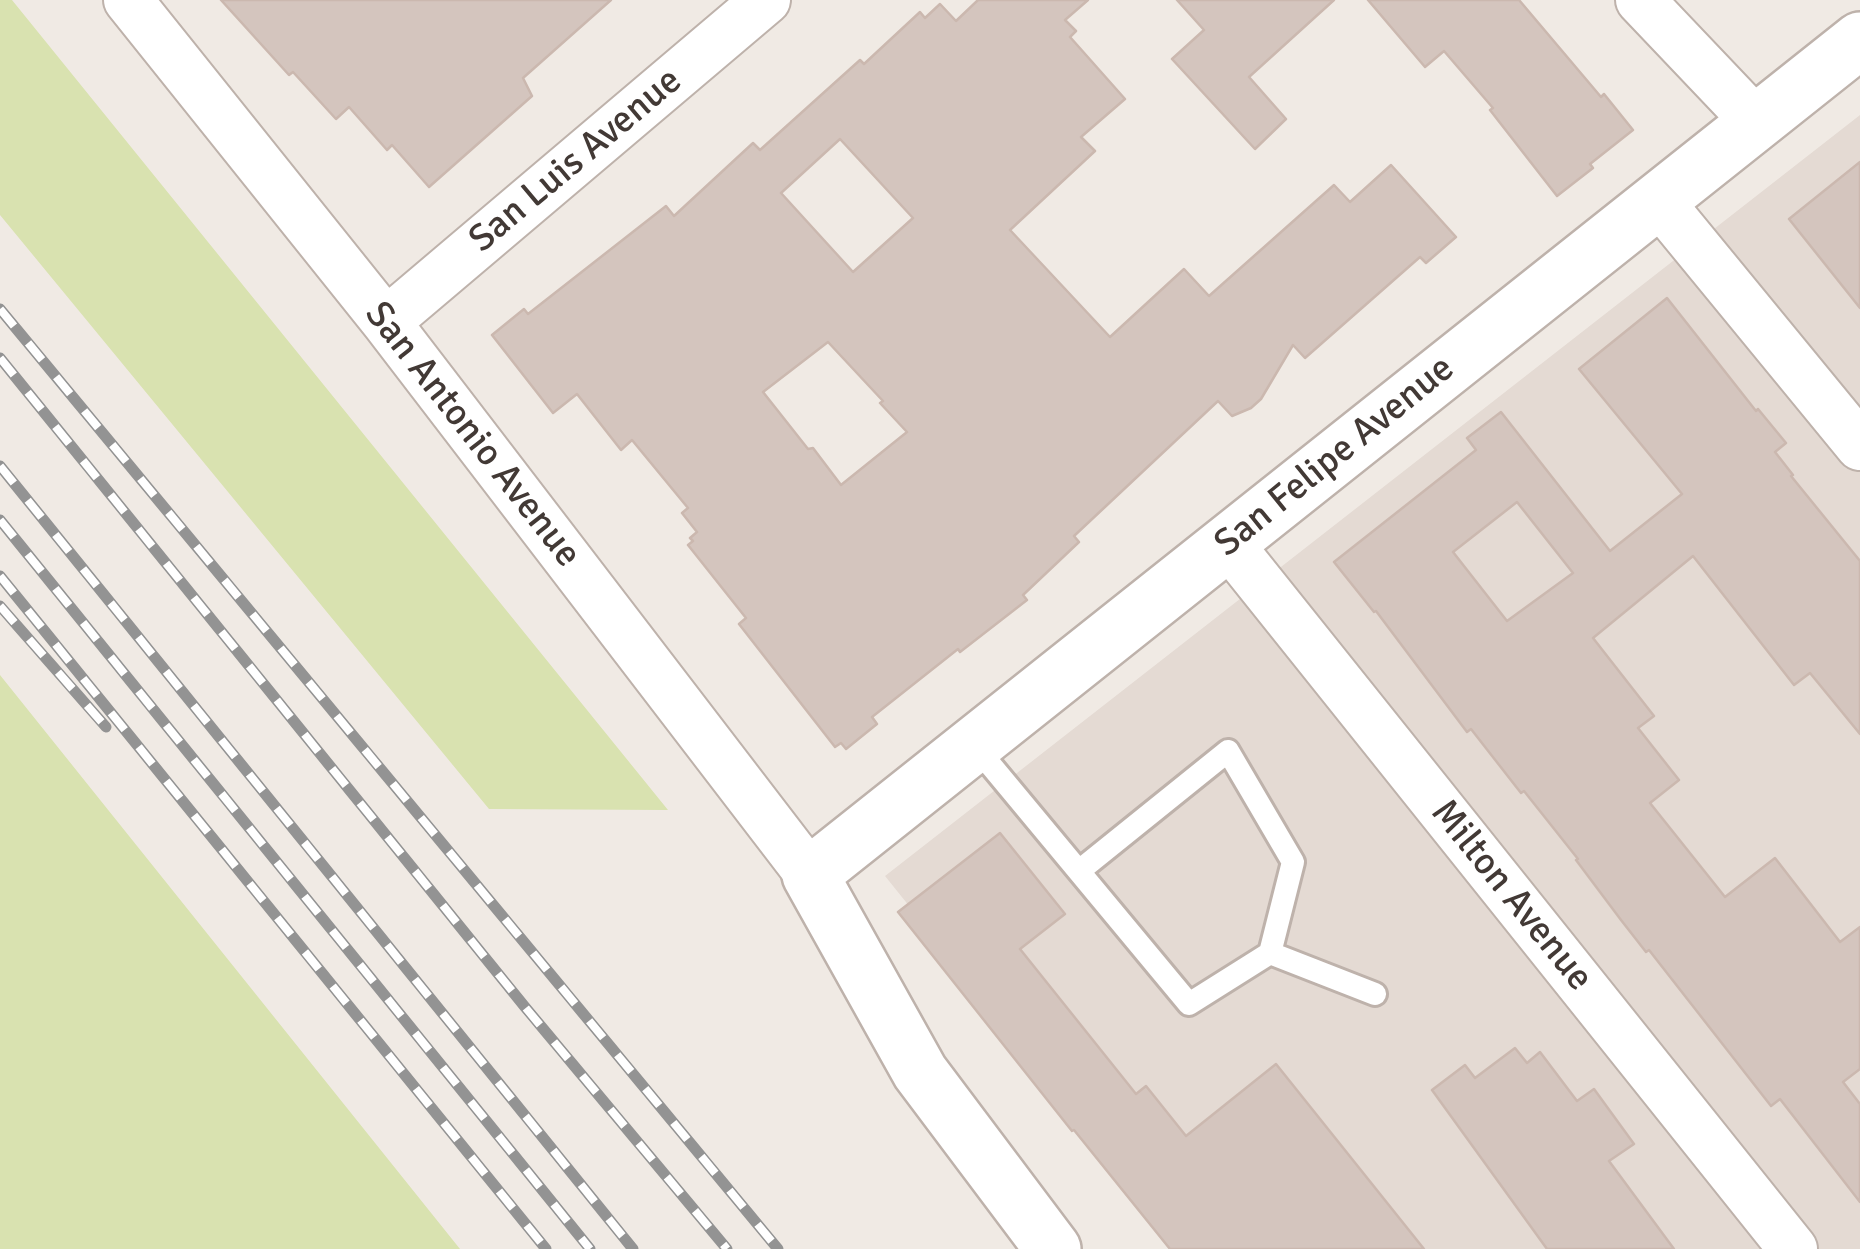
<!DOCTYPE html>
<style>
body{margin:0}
canvas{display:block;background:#f0eae4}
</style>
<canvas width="1860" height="1249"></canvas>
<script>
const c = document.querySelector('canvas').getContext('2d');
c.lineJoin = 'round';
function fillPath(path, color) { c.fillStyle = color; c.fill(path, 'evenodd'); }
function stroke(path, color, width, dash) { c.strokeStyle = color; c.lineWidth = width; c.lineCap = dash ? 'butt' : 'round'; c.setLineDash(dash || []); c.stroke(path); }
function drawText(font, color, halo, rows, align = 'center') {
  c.font = font + ' Signika,sans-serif'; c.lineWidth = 9; c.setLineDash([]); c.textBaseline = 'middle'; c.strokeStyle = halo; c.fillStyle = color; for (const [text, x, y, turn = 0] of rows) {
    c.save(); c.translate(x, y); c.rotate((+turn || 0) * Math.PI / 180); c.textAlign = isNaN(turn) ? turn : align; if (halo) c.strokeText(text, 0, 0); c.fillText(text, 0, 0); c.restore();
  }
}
fillPath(new Path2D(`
 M 1860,115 L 1860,1249 L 1185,1249 L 885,876 Z`), '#e4dad3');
fillPath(new Path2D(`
 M 0,0 L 12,0 L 668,810 L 489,809 L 0,215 Z
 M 0,675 L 460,1249 L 0,1249 Z`), '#d9e2b0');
const building = new Path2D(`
 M 221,0 L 611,0 L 523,78 L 532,96 L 429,187 L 392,145 L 387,150 L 349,107 L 336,119 L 293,72 L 289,75 Z
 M 978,0 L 1088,0 L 1065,20 L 1076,31 L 1070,37 L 1125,99 L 1081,137 L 1095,151 L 1010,230 L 1110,337 L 1184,269 L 1209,296 L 1334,185 L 1350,202 L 1391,165 L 1456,237 L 1426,263 L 1420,257 L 1305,358 L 1293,345 L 1261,399 L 1251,408 L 1232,416 L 1218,401 L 1074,536 L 1079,542 L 1023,595 L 1027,600 L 960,652 L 958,649 L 872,717 L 877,724 L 846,749 L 841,743 L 835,747 L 739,624 L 746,618 L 688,545 L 693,541 L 690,538 L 697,532 L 682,513 L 688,508 L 632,440 L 621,450 L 577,394 L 553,413 L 492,335 L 524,309 L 528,314 L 666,206 L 674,216 L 753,143 L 760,150 L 860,60 L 864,64 L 920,12 L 925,18 L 940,4 L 956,21 ZM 840,139 L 913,218 L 853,272 L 781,193 ZM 828,342 L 883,401 L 880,403 L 907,432 L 841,485 L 813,448 L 808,449 L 763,392 Z
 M 1177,0 L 1334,0 L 1249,77 L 1286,119 L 1255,149 L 1172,59 L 1204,30 Z
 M 1368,0 L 1519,0 L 1601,97 L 1604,94 L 1633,130 L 1590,164 L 1593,168 L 1557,196 L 1490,110 L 1493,108 L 1444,51 L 1425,67 Z
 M 1860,162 L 1860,308 L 1789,219 Z
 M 1667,298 L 1756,411 L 1758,409 L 1786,443 L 1775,452 L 1793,475 L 1791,476 L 1860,561 L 1860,734 L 1810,673 L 1794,685 L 1693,556 L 1593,638 L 1654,716 L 1638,728 L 1679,780 L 1650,803 L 1725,897 L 1775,858 L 1840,942 L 1860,927 L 1860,1069 L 1843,1082 L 1860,1104 L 1860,1202 L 1780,1099 L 1771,1106 L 1649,950 L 1646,952 L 1621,920 L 1576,860 L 1578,859 L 1524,791 L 1521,793 L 1471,729 L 1467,732 L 1376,611 L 1374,612 L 1334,562 L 1476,450 L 1467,438 L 1501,412 L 1610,551 L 1682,494 L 1579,369 ZM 1517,502 L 1573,573 L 1507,621 L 1453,552 Z
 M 1000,833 L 1065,914 L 1020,949 L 1136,1094 L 1146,1086 L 1186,1136 L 1276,1064 L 1424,1249 L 1170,1249 L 1074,1130 L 1072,1131 L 898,912 Z
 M 1515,1048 L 1527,1063 L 1540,1052 L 1577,1101 L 1594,1089 L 1634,1144 L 1609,1161 L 1674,1249 L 1547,1249 L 1432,1090 L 1465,1065 L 1475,1078 Z`);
fillPath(building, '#d4c5be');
stroke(building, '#cbb8af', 2.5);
const service = new Path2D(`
 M 974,745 L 1189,1004 L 1270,953 L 1375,994
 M 1079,871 L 1228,751 L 1293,862 L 1270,953`);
const minor = new Path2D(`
 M 128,0 L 386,322 L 810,875
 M 1640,0 L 1756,122
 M 1658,200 L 1860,446
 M 386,322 L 766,0
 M 1228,543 L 1793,1249`);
const tertiary = new Path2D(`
 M 1053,1249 L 920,1072 L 810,875 L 1860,40`);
stroke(service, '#beb2ab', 28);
stroke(minor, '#beb2ab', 52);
stroke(tertiary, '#beb2ab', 60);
stroke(service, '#fff', 22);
stroke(minor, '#fff', 48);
stroke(tertiary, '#fff', 55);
const rail = new Path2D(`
 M 0,309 L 778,1249
 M 0,358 L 525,1007 L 727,1249
 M 0,466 L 633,1249
 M 0,520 L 590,1249
 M 0,576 L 546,1249
 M 0,606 L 106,727`);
stroke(rail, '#939393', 11);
stroke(rail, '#fff', 8, [22]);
drawText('38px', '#423935', '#fff', [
 ["San Luis Avenue",576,161,-40],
 ["San Antonio Avenue",472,435,52],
 ["San Felipe Avenue",1335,457,-39],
 ["Milton Avenue",1511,896,51]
]);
</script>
